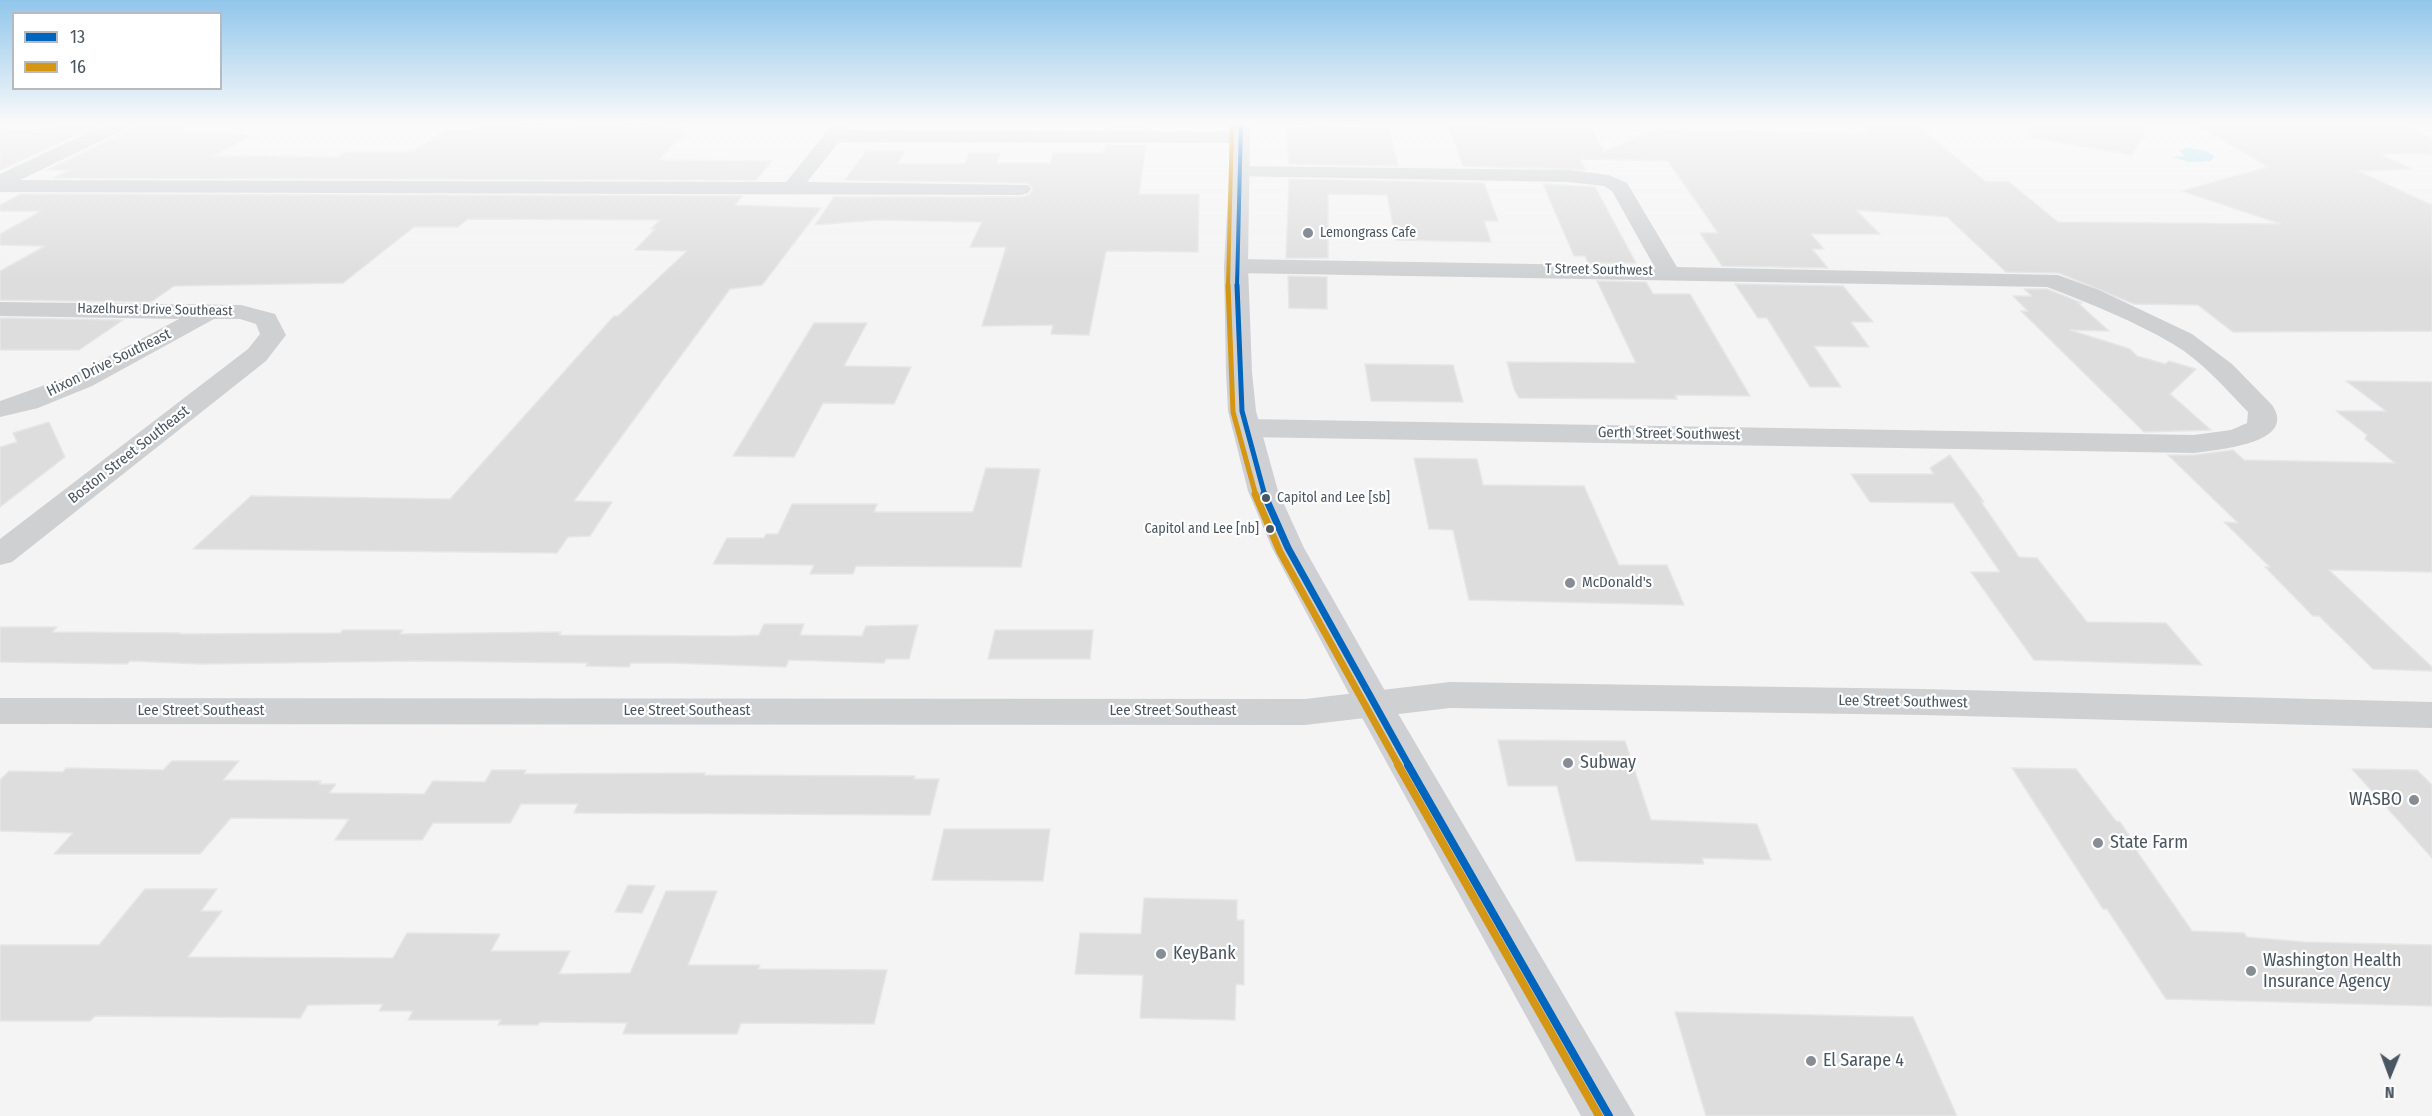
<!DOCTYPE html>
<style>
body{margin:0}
#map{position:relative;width:2432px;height:1116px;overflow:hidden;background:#f4f4f4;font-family:"Fira Sans Condensed",sans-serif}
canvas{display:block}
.legend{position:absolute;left:12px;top:12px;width:210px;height:78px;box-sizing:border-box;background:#fff;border:2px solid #b7bbc0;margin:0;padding:8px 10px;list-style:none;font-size:18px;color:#4a5661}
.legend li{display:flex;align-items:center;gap:12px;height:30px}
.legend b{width:30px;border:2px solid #b7bbc0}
.north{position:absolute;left:2360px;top:1044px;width:60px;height:60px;-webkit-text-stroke:4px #fff;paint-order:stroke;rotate:181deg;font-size:16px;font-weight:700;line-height:24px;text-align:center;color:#4a5661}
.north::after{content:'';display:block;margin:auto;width:21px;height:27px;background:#4a5661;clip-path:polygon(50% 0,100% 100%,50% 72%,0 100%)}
</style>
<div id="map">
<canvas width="2432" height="1116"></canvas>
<ul class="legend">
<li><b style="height:8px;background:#0065bd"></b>13</li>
<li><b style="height:8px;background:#d49613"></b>16</li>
</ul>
<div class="north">N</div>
</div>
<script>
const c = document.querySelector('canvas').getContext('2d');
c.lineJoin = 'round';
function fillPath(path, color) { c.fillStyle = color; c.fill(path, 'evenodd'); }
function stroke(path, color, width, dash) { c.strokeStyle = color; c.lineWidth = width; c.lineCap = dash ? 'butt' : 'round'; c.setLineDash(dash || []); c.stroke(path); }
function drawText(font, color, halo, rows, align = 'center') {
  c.font = font + ' "Fira Sans Condensed",sans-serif'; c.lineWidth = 4.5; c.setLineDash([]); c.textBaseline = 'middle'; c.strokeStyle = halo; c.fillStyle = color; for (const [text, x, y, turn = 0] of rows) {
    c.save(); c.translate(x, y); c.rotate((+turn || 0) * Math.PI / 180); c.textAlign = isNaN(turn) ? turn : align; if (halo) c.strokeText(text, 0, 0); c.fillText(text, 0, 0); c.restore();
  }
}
fillPath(new Path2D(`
 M 2187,147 L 2206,151 L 2214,156 L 2211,161 L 2189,162 L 2172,157 L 2185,156 L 2179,151 Z`), '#aee2f0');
const building = new Path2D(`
 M 56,124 L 101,124 L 0,170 L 0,129 L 44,130 Z
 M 132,124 L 194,124 L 177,133 L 244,133 L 240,135 L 252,135 L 213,156 L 338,157 L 346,152 L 412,152 L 446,130 L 474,130 L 480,125 L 684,126 L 679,131 L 686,131 L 658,160 L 772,161 L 756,180 L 54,178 L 70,170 L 47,170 L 129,130 Z
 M 1112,124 L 1149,124 L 1148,129 L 1111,128 Z
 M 1448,124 L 1490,124 L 1492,128 L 1591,128 L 1604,152 L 1655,129 L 1850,134 L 1872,133 L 1862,124 L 1915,124 L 1986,182 L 2009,182 L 2058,222 L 2281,224 L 2182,191 L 2268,167 L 2196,124 L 2400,124 L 2432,139 L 2432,154 L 2379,154 L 2412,169 L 2358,171 L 2432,205 L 2432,331 L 2233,332 L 2198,305 L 2134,304 L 2059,273 L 2006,272 L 1947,217 L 1856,210 L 1880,234 L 1811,234 L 1824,249 L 1812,249 L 1828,268 L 1722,266 L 1700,233 L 1718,233 L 1668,161 L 1580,159 L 1586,170 L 1463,166 Z
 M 2030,124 L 2148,124 L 2132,155 L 2028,137 Z
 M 1286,126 L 1389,129 L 1398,166 L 1289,164 Z
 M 1107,145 L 1146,145 L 1139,194 L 1199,194 L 1198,252 L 1106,251 L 1089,335 L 1051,334 L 1053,325 L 982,326 L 1006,247 L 970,247 L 982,222 L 877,220 L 815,225 L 834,197 L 1021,197 L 1029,195 L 1033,189 L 1028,183 L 845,180 L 866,151 L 905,151 L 897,164 L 965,164 L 969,153 L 1000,153 L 997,163 L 1050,163 L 1053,153 L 1104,153 Z
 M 1289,179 L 1484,183 L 1498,221 L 1484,221 L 1491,242 L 1396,240 L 1387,195 L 1328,194 L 1328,258 L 1286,258 Z
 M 1543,184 L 1595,187 L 1636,263 L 1588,263 L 1585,256 L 1574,256 Z
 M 21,194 L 742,196 L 735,205 L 821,208 L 762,285 L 730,289 L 574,501 L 612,502 L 590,536 L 568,537 L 557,553 L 193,549 L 251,496 L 450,499 L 614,316 L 618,316 L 687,251 L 635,250 L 655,229 L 651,229 L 660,220 L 468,219 L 458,227 L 414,227 L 343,283 L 174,286 L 151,302 L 0,300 L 0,271 L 45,246 L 0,245 L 0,234 L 41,211 L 0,211 L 0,205 Z
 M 1288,276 L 1327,277 L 1327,309 L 1289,308 Z
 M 1597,281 L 1646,282 L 1653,294 L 1690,294 L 1750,396 L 1675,395 L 1677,399 L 1519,398 L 1514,389 L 1507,362 L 1636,363 Z
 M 1735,284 L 1843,286 L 1873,322 L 1851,322 L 1869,347 L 1814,346 L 1841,387 L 1810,387 L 1767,318 L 1758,318 Z
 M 2024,289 L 2047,289 L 2082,303 L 2078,303 L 2109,331 L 2070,330 L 2130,349 L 2137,356 L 2165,364 L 2169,361 L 2196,369 L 2170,394 L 2211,430 L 2144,432 L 2021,311 L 2028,311 L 2013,296 L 2032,296 Z
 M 0,318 L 123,320 L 79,350 L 0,350 Z
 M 814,323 L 867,323 L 844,366 L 911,367 L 894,404 L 823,403 L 794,457 L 733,456 Z
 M 1365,364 L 1453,365 L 1463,402 L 1371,401 Z
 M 2346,381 L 2432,382 L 2432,572 L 2329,570 L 2432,667 L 2432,671 L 2373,669 L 2319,616 L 2313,616 L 2265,567 L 2270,567 L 2224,522 L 2238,523 L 2168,455 L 2194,455 L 2233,450 L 2244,460 L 2395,463 L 2365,439 L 2367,435 L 2336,411 L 2386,411 Z
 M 49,422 L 65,457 L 0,507 L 0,447 L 17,442 L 13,433 Z
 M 1950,455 L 1984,502 L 1981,502 L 2019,557 L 2037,558 L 2087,622 L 2166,623 L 2202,665 L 2034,660 L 1971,572 L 2000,572 L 1953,503 L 1870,502 L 1851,474 L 1934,474 L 1930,468 Z
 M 1414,458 L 1477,459 L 1483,485 L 1584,486 L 1619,565 L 1667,565 L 1684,605 L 1469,600 L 1453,530 L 1429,529 Z
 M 986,468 L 1040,469 L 1021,567 L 856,566 L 853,574 L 810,574 L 814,565 L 713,564 L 727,538 L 764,538 L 766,534 L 778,534 L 792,504 L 877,504 L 874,512 L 973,512 Z
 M 764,624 L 804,624 L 800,635 L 862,636 L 866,626 L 918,625 L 909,659 L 886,659 L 884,663 L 789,660 L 786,667 L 672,663 L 631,663 L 629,667 L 586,666 L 588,663 L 418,661 L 201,664 L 130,661 L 127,664 L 0,662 L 0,627 L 57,627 L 52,632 L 180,633 L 179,634 L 340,633 L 343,630 L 403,630 L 400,634 L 561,632 L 559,635 L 737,636 L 759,635 Z
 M 995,630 L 1093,630 L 1090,659 L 988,659 Z
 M 1498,740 L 1625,741 L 1651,820 L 1757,824 L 1771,860 L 1702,858 L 1704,864 L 1576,861 L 1557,786 L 1508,786 Z
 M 172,761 L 239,761 L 223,780 L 321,781 L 319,784 L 336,784 L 329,793 L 424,794 L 433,781 L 485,782 L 492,770 L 526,770 L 524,774 L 705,773 L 704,775 L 915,776 L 914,779 L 939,779 L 930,815 L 574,813 L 578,804 L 521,804 L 510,823 L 433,823 L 422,840 L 335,840 L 349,819 L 231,818 L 200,854 L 54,854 L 73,833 L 0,831 L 0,780 L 9,771 L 63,772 L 66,768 L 163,770 Z
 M 2012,768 L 2076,769 L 2116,821 L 2120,822 L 2139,850 L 2136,850 L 2192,931 L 2244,933 L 2247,937 L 2304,942 L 2432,945 L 2432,1006 L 2166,999 L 2107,909 L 2103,909 Z
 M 2352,769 L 2417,770 L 2432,785 L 2432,858 Z
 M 944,829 L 1050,829 L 1043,881 L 932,880 Z
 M 628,885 L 655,886 L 642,913 L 615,912 Z
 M 145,889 L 217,889 L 201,911 L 222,911 L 188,957 L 393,958 L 407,933 L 500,934 L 491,951 L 570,951 L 559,974 L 630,973 L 666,891 L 717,891 L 688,965 L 760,965 L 758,969 L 887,970 L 874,1024 L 741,1023 L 737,1034 L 623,1034 L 627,1023 L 540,1022 L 538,1025 L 498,1025 L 501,1020 L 408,1020 L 413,1011 L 379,1011 L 383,1004 L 308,1005 L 300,1018 L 95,1016 L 90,1021 L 0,1021 L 0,945 L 99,945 Z
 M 1144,898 L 1237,900 L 1237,920 L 1244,920 L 1244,985 L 1236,984 L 1235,1020 L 1140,1018 L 1143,975 L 1075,974 L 1080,933 L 1141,934 Z
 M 1675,1012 L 1913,1017 L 1957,1116 L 1706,1116 Z`);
fillPath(building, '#ddddde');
stroke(building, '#e5e6e7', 1.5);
fillPath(new Path2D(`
 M 106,124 L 130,124 L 128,128 L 20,180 L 786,182 L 833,124 L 852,124 L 848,130 L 1240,131 L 1249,137 L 1240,143 L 839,142 L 807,182 L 1028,185 L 1031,189 L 1028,193 L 1021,195 L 0,192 L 0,174 Z
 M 1239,166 L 1569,170 L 1609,175 L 1627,183 L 1677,267 L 2058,275 L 2099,290 L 2192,334 L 2232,364 L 2272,405 C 2299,444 2215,450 2194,453 L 1246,437 L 1236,434 L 1232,428 L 1236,422 L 1246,419 L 2194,435 L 2231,430 L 2247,423 L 2248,412 C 2225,388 2202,361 2173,344 C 2134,321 2089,303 2047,287 L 1236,273 L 1228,271 L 1224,266 L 1228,261 L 1236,259 L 1654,266 L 1612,191 L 1604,186 L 1569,182 L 1232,176 L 1229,172 L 1232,168 Z
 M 0,302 L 241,305 L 275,314 L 286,335 L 266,361 L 12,562 L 0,565 L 0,539 L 248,349 L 260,334 L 256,324 L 240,319 L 214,319 L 92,386 L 38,408 L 0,417 L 0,401 L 73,375 L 179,319 L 0,316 Z`), '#ced0d2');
fillPath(new Path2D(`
 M 1450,682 L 1923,689 L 2432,702 L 2432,728 L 1923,715 L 1450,708 L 1305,725 L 0,724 L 0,698 L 1305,699 Z`), '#ced0d2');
fillPath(new Path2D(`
 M 1232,124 L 1250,124 L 1248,266 L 1252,372 L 1256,411 L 1278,491 L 1304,548 L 1393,705 L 1635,1116 L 1581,1116 L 1355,705 L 1272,548 L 1248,491 L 1228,411 L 1226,372 L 1224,266 Z`), '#ced0d4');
stroke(new Path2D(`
 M 1237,286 L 1241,124`), '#0065bd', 4);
stroke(new Path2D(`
 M 1237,285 L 1242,411 L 1265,496`), '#0065bd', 5);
stroke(new Path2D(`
 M 1264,494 L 1288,548 L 1409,766`), '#0065bd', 7);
stroke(new Path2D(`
 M 1408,765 L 1609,1116`), '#0065bd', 8);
stroke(new Path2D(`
 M 1228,286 L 1232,124`), '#d49613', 4);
stroke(new Path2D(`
 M 1228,285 L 1233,412 L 1256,496`), '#d49613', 5);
stroke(new Path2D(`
 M 1255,494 L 1280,552 L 1399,766`), '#d49613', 7);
stroke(new Path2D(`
 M 1398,765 L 1599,1116`), '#d49613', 8);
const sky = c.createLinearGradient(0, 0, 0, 280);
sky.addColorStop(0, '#91c6eb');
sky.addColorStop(0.44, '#fafafa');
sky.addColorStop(1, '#fafafa00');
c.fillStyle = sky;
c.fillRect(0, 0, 2432, 280);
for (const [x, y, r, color] of [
 [1308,233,6,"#868d94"],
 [1266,498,5,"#4a5661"],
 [1270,529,5,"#4a5661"],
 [1570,583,6,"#868d94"],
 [1568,763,6,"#868d94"],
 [2414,800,6,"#868d94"],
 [2098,843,6,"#868d94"],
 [1161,954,6,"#868d94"],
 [2251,971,6,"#868d94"],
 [1811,1061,6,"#868d94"]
]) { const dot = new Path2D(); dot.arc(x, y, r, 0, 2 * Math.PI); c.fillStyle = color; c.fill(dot); stroke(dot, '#fff', 2); }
drawText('14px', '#4a5661', '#fff', [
 ["Lemongrass Cafe",1320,233]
], 'left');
drawText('14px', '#4a5661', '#fff', [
 ["T Street Southwest",1599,270,1],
 ["Hazelhurst Drive Southeast",155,310,1]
]);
drawText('14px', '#4a5661', '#fff', [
 ["Capitol and Lee [sb]",1277,498],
 ["Capitol and Lee [nb]",1259,529,"right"]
], 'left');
drawText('15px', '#4a5661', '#fff', [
 ["Hixon Drive Southeast",109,363,-26],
 ["Gerth Street Southwest",1669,434,1],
 ["Boston Street Southeast",129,455,-38],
 ["Lee Street Southwest",1903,702,1],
 ["Lee Street Southeast",201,711],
 ["Lee Street Southeast",687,711],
 ["Lee Street Southeast",1173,711]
]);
drawText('15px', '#4a5661', '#fff', [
 ["McDonald's",1582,583]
], 'left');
drawText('18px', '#4a5661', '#fff', [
 ["Subway",1580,763],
 ["WASBO",2402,800,"right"],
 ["State Farm",2110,843],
 ["KeyBank",1173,954],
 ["Washington Health",2263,961],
 ["Insurance Agency",2263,982],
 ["El Sarape 4",1823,1061]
], 'left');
</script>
